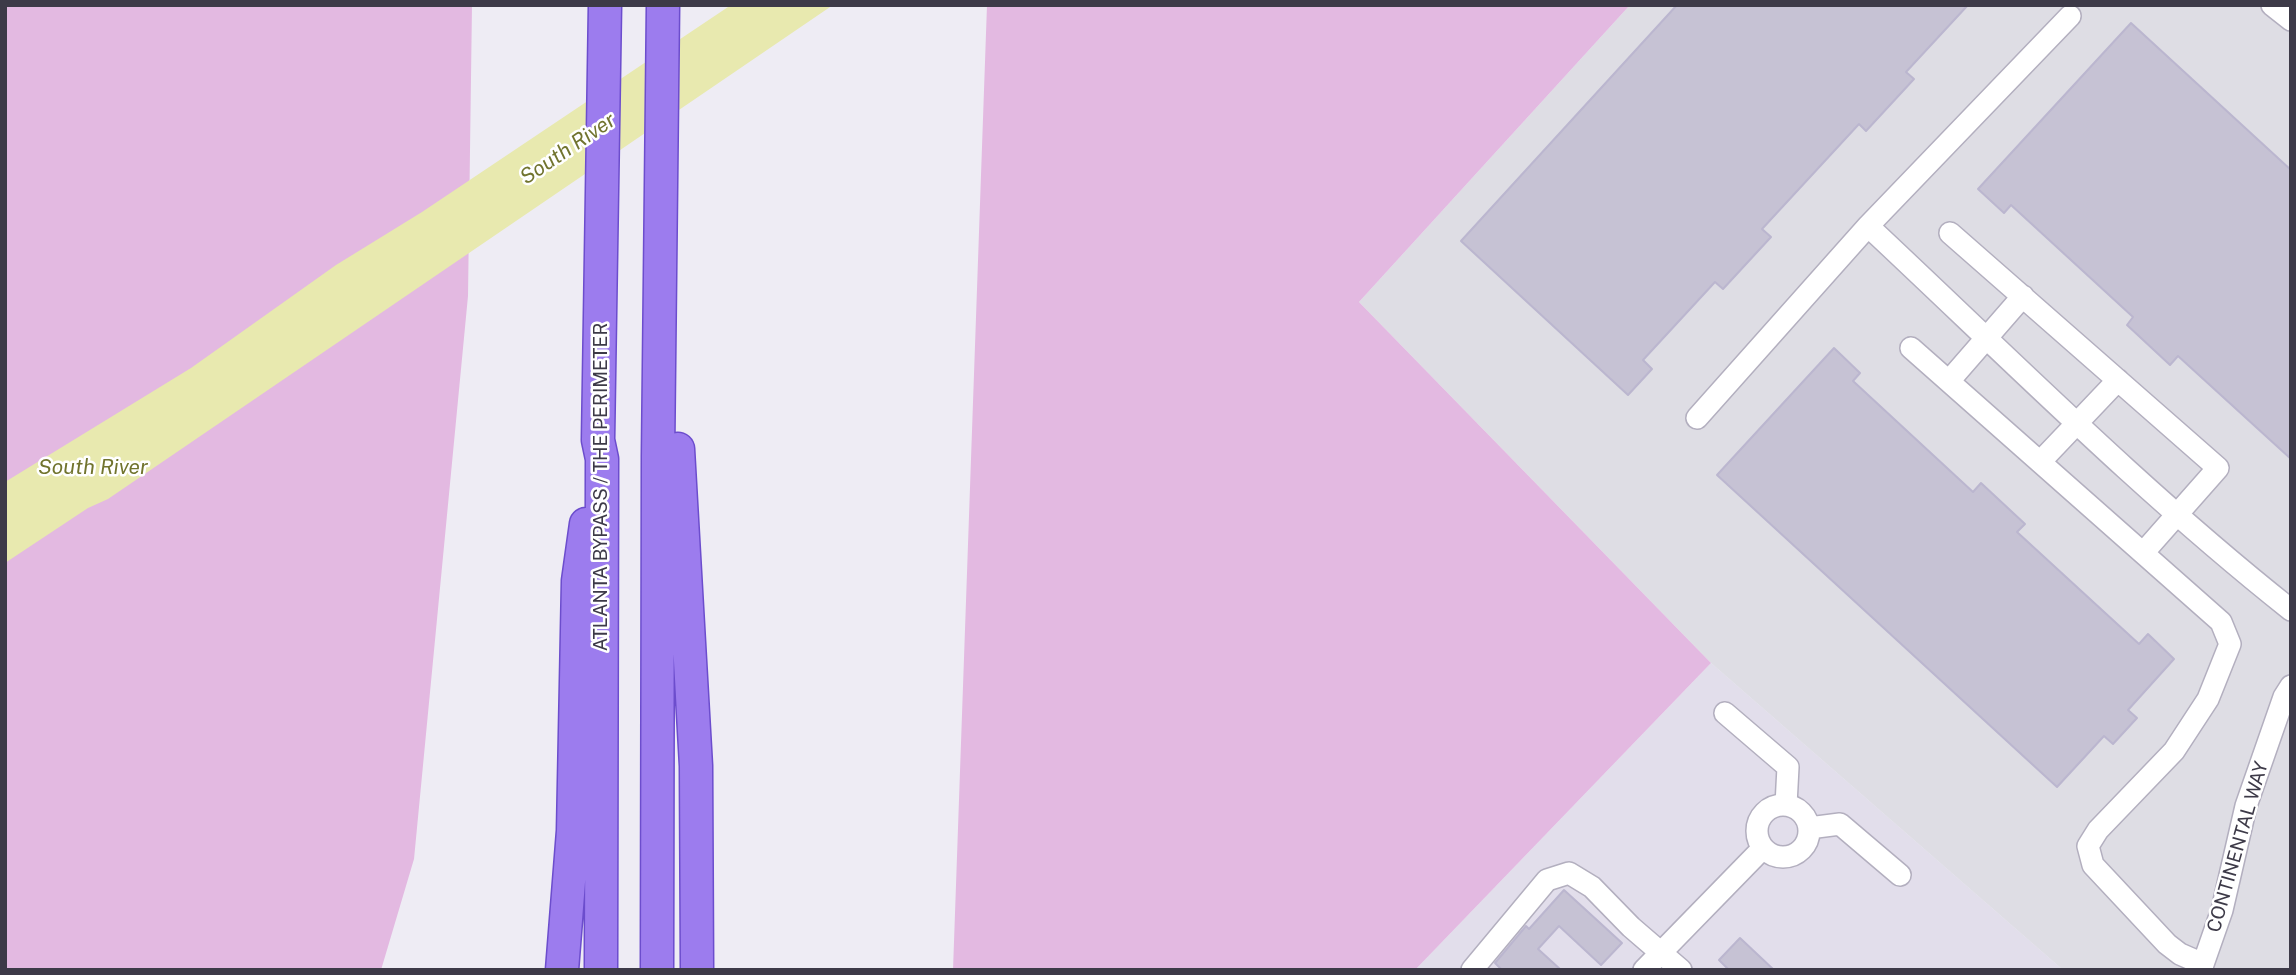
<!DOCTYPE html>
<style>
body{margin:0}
#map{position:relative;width:2296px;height:975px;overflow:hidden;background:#eeecf4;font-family:"Public Sans",sans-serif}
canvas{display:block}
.frame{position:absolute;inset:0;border:7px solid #3d3a48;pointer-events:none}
</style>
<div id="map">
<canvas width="2296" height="975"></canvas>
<div class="frame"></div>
</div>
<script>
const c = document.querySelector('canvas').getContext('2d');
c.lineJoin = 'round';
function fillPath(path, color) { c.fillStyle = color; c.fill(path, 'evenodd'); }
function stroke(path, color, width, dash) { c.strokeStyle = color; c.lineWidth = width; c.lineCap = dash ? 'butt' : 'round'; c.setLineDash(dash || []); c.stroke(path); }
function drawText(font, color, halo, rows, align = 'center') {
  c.font = font + ' "Public Sans",sans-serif'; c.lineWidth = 5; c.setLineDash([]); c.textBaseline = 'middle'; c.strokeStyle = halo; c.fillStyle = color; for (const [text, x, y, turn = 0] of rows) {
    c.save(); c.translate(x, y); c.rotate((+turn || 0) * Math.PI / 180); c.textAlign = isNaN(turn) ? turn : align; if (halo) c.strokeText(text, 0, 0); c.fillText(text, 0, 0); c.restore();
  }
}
fillPath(new Path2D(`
 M 1711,663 L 2063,970 L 1415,970 Z`), '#e2deeb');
fillPath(new Path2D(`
 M 1630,5 L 2291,5 L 2291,970 L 2063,970 L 1711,663 L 1359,302 Z`), '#dedde4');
fillPath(new Path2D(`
 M 5,5 L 472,5 L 468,296 L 414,859 L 381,970 L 5,970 Z
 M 987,5 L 1630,5 L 1359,302 L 1711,663 L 1415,970 L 953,970 Z`), '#e3b9e1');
fillPath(new Path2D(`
 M 731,5 L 833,5 L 108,499 L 88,508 L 5,563 L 5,482 L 191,368 L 336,265 L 422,212 Z`), '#e8e9af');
const building = new Path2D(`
 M 1677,5 L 1968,5 L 1906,72 L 1914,79 L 1866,131 L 1859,124 L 1762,229 L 1771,237 L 1723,289 L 1715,282 L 1643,360 L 1652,369 L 1628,395 L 1461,241 Z
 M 2131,23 L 2291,170 L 2291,459 L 2178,356 L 2170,365 L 2127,325 L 2133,317 L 2011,205 L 2004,213 L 1978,189 Z
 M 1834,348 L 1860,373 L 1853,381 L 1973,492 L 1981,483 L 2025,524 L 2017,532 L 2139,644 L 2148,634 L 2174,659 L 2128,710 L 2137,718 L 2113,744 L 2104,736 L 2057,787 L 1717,475 Z
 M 1564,890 L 1622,943 L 1601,965 L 1559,926 L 1538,949 L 1561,970 L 1502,970 L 1495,963 L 1526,926 L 1529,929 Z
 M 1740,938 L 1774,970 L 1729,970 L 1719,960 Z`);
fillPath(building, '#c6c2d4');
stroke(building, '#bbb6cf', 2);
const minor = new Path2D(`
 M 2272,5 L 2291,20
 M 1868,226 C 2007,356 2142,492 2291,610
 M 1950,233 L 2218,468 L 2143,553
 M 1911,348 L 2221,622 L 2230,644 L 2208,699 L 2174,751 L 2098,830 L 2088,846 L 2093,865 L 2167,944 L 2180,954 L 2203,964
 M 1949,381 L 2023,296
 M 1697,418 L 1868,226 L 2070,16
 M 2040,462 L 2118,380
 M 1725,713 L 1788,767 L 1786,805
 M1757 831a26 26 0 1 1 52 0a26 26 0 1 1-52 0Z
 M 1809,828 L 1840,824 L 1900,875
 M 1472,970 L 1547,880 L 1569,873 L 1592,887 L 1631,927 L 1681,970
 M 1644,970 L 1763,848
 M 2201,970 L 2222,910 L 2246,806 L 2284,697 L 2291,686`);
const highway = new Path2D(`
 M 678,449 L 696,766 L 697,970
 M 562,970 L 573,831 L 578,581 L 586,524
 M 601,970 L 602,459 L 598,440 L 605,5
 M 657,970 L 658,456 L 663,5`);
stroke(minor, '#b3afbf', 24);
stroke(highway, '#6c4dcd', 35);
stroke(minor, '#fff', 21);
stroke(highway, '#9c7cee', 32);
drawText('19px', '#3d3a48', '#fff', [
 ["ATLANTA BYPASS / THE PERIMETER",601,487,-90],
 ["CONTINENTAL WAY",2238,847,-74]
]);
drawText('italic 21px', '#71742e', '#fff', [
 ["South River",568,149,-34],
 ["South River",93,468]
]);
</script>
